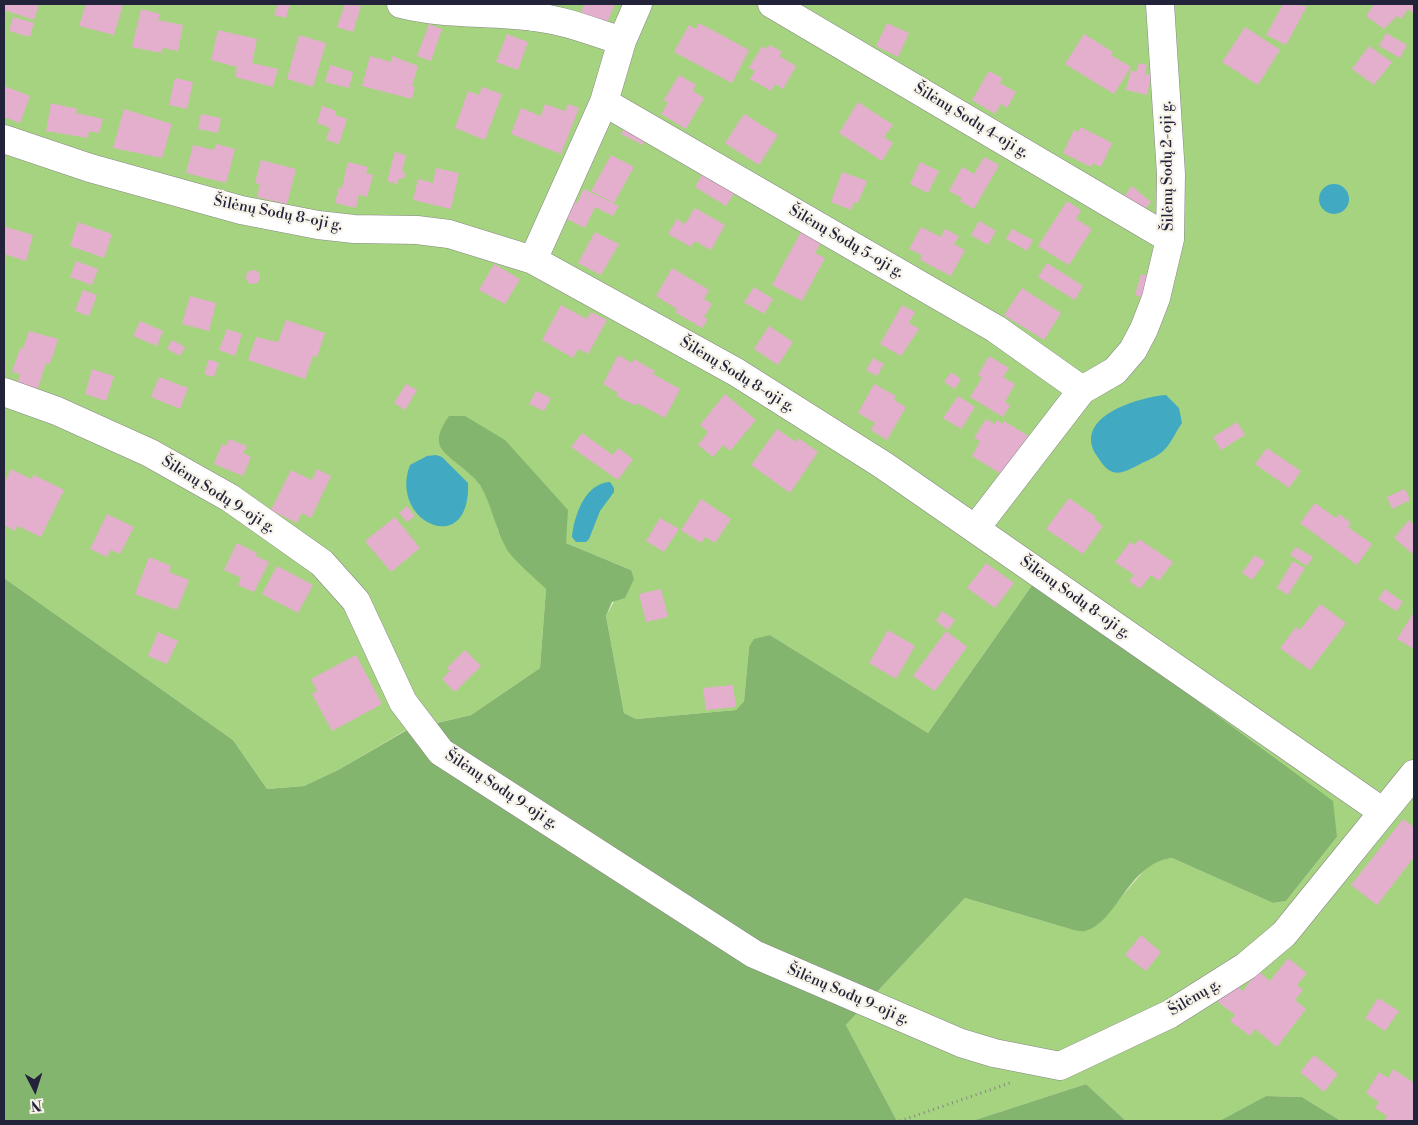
<!DOCTYPE html>
<meta charset="utf-8">
<style>
body{margin:0}
#map{position:relative;width:1418px;height:1125px;overflow:hidden;background:#efead3;font-family:"Libre Bodoni",serif}
canvas{display:block}
.frame{position:absolute;inset:0;border:5px solid #22223b;pointer-events:none}
.north{position:absolute;left:10px;top:1065px;width:50px;height:50px;-webkit-text-stroke:4px #f7f3e8;paint-order:stroke;rotate:175deg;font-size:14px;font-weight:700;line-height:20px;text-align:center;color:#22223b}
.north::after{content:'';display:block;margin:auto;width:18px;height:22px;background:#22223b;clip-path:polygon(50% 0,100% 100%,50% 72%,0 100%)}
</style>
<div id="map">
<canvas width="1418" height="1125"></canvas>
<div class="frame"></div>
<div class="north">N</div>
</div>
<script>
const c = document.querySelector('canvas').getContext('2d');
c.lineJoin = 'round';
function fillPath(path, color) { c.fillStyle = color; c.fill(path, 'evenodd'); }
function stroke(path, color, width, dash) { c.strokeStyle = color; c.lineWidth = width; c.lineCap = dash ? 'butt' : 'round'; c.setLineDash(dash || []); c.stroke(path); }
function drawText(font, color, halo, rows, align = 'center') {
  c.font = font + ' "Libre Bodoni",serif'; c.lineWidth = 4.5; c.setLineDash([]); c.textBaseline = 'middle'; c.strokeStyle = halo; c.fillStyle = color; for (const [text, x, y, turn = 0] of rows) {
    c.save(); c.translate(x, y); c.rotate((+turn || 0) * Math.PI / 180); c.textAlign = isNaN(turn) ? turn : align; if (halo) c.strokeText(text, 0, 0); c.fillText(text, 0, 0); c.restore();
  }
}
fillPath(new Path2D(`
 M 4,4 L 1414,4 L 1414,1121 L 1341,1121 L 1302,1097 L 1266,1096 L 1219,1121 L 1126,1121 L 1086,1084 L 972,1121 L 897,1121 L 846,1025 L 965,898 L 1070,929 L 1098,924 L 1147,867 L 1160,860 L 1172,858 L 1273,903 L 1286,901 L 1337,837 L 1035,581 L 928,733 L 770,635 L 749,647 L 744,701 L 736,710 L 636,719 L 624,713 L 606,616 L 631,570 L 566,543 L 441,448 L 466,469 L 479,483 L 491,504 L 498,531 L 546,589 L 540,668 L 471,715 L 406,730 L 338,770 L 304,786 L 267,789 L 233,740 L 4,578 Z`), '#a5d380');
fillPath(new Path2D(`
 M 449,416 L 465,416 L 505,440 L 568,510 L 566,543 L 631,570 L 634,579 L 625,598 L 612,602 L 606,616 L 624,713 L 636,719 L 736,710 L 744,701 L 749,647 L 754,639 L 770,635 L 928,733 L 1035,581 L 1333,801 L 1337,837 L 1286,901 L 1273,903 L 1172,858 C 1128,863 1117,923 1085,931 C 1081,932 1074,930 1070,929 L 965,898 L 846,1025 L 897,1121 L 4,1121 L 4,578 L 233,740 L 267,789 L 304,786 L 338,770 L 407,730 L 471,715 L 540,668 L 546,589 C 536,579 512,559 506,548 C 495,528 492,505 480,485 C 470,471 447,458 441,448 C 435,437 443,425 449,416 Z
 M 1086,1084 L 1126,1121 L 972,1121 Z
 M 1266,1096 L 1302,1097 L 1341,1121 L 1219,1121 Z`), '#84b56e');
fillPath(new Path2D(`
 M1319 199a15 15 0 1 1 30 0a15 15 0 1 1-30 0Z
 M 1166,395 L 1179,408 L 1182,423 C 1176,431 1172,442 1165,449 C 1160,455 1149,460 1142,463 C 1134,467 1122,475 1113,472 C 1106,470 1101,462 1097,456 C 1071,417 1139,397 1166,395 Z
 M 436,455 L 442,457 L 468,483 C 471,560 388,522 410,465 L 427,456 Z
 M 610,482 L 614,488 L 614,492 L 600,511 L 589,539 L 586,542 L 576,542 L 572,537 C 574,516 585,483 610,482 Z`), '#41a9c1');
fillPath(new Path2D(`
 M 4,4 L 39,4 L 34,20 L 4,10 Z
 M 86,4 L 123,4 L 114,35 L 79,26 Z
 M 278,4 L 290,4 L 286,18 L 274,15 Z
 M 345,4 L 361,6 L 353,32 L 337,27 Z
 M 584,4 L 615,4 L 607,23 L 581,12 Z
 M 1283,4 L 1307,6 L 1286,45 L 1266,35 Z
 M 1374,4 L 1414,4 L 1414,12 L 1413,13 L 1408,9 L 1401,19 L 1397,16 L 1384,29 L 1366,16 Z
 M 141,9 L 160,14 L 158,20 L 183,25 L 178,51 L 163,48 L 161,53 L 132,47 Z
 M 13,17 L 34,23 L 30,37 L 9,31 Z
 M 699,23 L 749,50 L 732,83 L 674,52 L 689,25 L 696,29 Z
 M 887,23 L 909,33 L 898,57 L 876,46 Z
 M 429,24 L 442,29 L 431,61 L 417,56 Z
 M 1245,27 L 1280,50 L 1258,85 L 1222,62 Z
 M 218,30 L 257,39 L 252,63 L 278,69 L 273,87 L 235,77 L 237,67 L 211,60 Z
 M 1386,33 L 1407,45 L 1400,58 L 1379,46 Z
 M 507,34 L 528,42 L 518,70 L 496,62 Z
 M 1084,34 L 1113,52 L 1111,55 L 1131,67 L 1114,94 L 1065,64 Z
 M 299,35 L 326,43 L 313,87 L 287,79 Z
 M 770,45 L 782,52 L 779,56 L 796,66 L 783,89 L 775,84 L 771,91 L 750,79 L 755,71 L 749,68 L 762,46 L 767,49 Z
 M 1369,46 L 1392,62 L 1374,85 L 1352,69 Z
 M 370,56 L 391,62 L 392,56 L 418,66 L 412,86 L 415,87 L 412,99 L 362,86 Z
 M 1139,63 L 1147,65 L 1145,74 L 1152,75 L 1147,95 L 1126,90 L 1131,70 L 1136,72 Z
 M 330,65 L 353,72 L 349,88 L 325,82 Z
 M 989,71 L 1002,78 L 1000,83 L 1016,92 L 1007,108 L 1001,104 L 995,114 L 972,100 Z
 M 679,75 L 696,85 L 693,91 L 704,98 L 686,129 L 661,114 L 668,103 L 664,100 Z
 M 175,78 L 193,82 L 187,109 L 169,105 Z
 M 4,86 L 30,96 L 20,123 L 4,117 Z
 M 482,87 L 502,94 L 485,140 L 455,128 L 468,91 L 479,95 Z
 M 858,102 L 893,125 L 884,137 L 893,143 L 882,161 L 839,133 Z
 M 51,103 L 77,109 L 76,113 L 103,119 L 99,133 L 89,131 L 88,138 L 46,131 Z
 M 545,104 L 565,111 L 568,104 L 579,108 L 561,154 L 511,134 L 521,108 L 541,116 Z
 M 322,106 L 336,111 L 335,115 L 347,119 L 339,144 L 326,140 L 330,128 L 317,123 Z
 M 124,109 L 172,124 L 162,158 L 113,148 Z
 M 201,114 L 221,118 L 218,133 L 198,129 Z
 M 744,114 L 778,135 L 759,165 L 725,143 Z
 M 627,123 L 648,133 L 643,145 L 621,134 Z
 M 1081,127 L 1112,143 L 1101,167 L 1093,163 L 1091,167 L 1063,153 L 1074,130 L 1078,132 Z
 M 216,144 L 235,149 L 226,183 L 186,173 L 193,145 L 214,150 Z
 M 395,152 L 406,155 L 402,171 L 405,172 L 404,179 L 399,178 L 397,184 L 387,181 Z
 M 611,155 L 634,167 L 614,203 L 591,191 Z
 M 984,157 L 999,165 L 974,209 L 960,201 L 962,198 L 949,191 L 962,167 L 974,174 Z
 M 261,160 L 296,169 L 287,204 L 257,197 L 260,184 L 255,183 Z
 M 348,162 L 368,167 L 366,173 L 373,175 L 367,197 L 359,194 L 356,208 L 335,203 L 339,187 L 342,188 Z
 M 920,162 L 939,171 L 928,193 L 910,184 Z
 M 436,168 L 459,173 L 451,209 L 413,200 L 418,179 L 433,183 Z
 M 842,172 L 867,181 L 858,203 L 854,202 L 851,210 L 831,202 Z
 M 703,173 L 735,192 L 726,206 L 695,187 Z
 M 1132,186 L 1151,202 L 1143,211 L 1124,196 Z
 M 584,189 L 619,206 L 613,216 L 595,207 L 585,228 L 563,217 L 571,200 L 577,203 Z
 M 1067,201 L 1081,210 L 1076,219 L 1092,229 L 1069,265 L 1038,246 Z
 M 695,208 L 725,225 L 711,250 L 695,241 L 691,247 L 668,234 L 677,219 L 685,224 Z
 M 979,221 L 996,231 L 988,245 L 971,235 Z
 M 78,222 L 112,234 L 104,258 L 70,246 Z
 M 6,227 L 33,235 L 26,261 L 4,254 Z
 M 921,227 L 941,237 L 945,229 L 959,236 L 954,244 L 965,250 L 951,276 L 920,260 L 922,255 L 909,249 Z
 M 1012,229 L 1033,240 L 1027,251 L 1006,239 Z
 M 802,230 L 822,241 L 815,253 L 825,258 L 802,301 L 772,285 Z
 M 595,232 L 619,244 L 601,275 L 578,263 Z
 M 76,261 L 98,269 L 92,285 L 70,277 Z
 M 1047,263 L 1083,286 L 1075,300 L 1038,277 Z
 M 494,264 L 520,279 L 505,304 L 479,290 Z
 M 672,268 L 709,290 L 704,299 L 712,304 L 704,317 L 708,319 L 702,328 L 675,312 L 677,309 L 656,296 Z
 M246 277a7 7 0 1 1 14 0a7 7 0 1 1-14 0Z
 M 1141,274 L 1152,277 L 1146,298 L 1135,295 Z
 M 754,287 L 773,299 L 764,314 L 744,302 Z
 M 1022,288 L 1061,313 L 1044,340 L 1004,315 Z
 M 83,290 L 97,295 L 89,316 L 75,311 Z
 M 190,296 L 216,303 L 209,331 L 182,324 Z
 M 561,305 L 587,319 L 591,312 L 607,320 L 588,354 L 578,349 L 573,358 L 542,340 Z
 M 902,305 L 915,312 L 909,323 L 919,329 L 901,356 L 880,344 Z
 M 286,320 L 325,333 L 317,357 L 313,356 L 305,379 L 248,360 L 256,337 L 278,342 Z
 M 140,321 L 163,331 L 157,346 L 133,336 Z
 M 769,326 L 793,342 L 778,365 L 754,349 Z
 M 227,329 L 242,334 L 235,356 L 219,350 Z
 M 29,331 L 58,339 L 50,364 L 46,363 L 37,391 L 17,385 L 20,374 L 12,372 L 20,348 L 23,349 Z
 M 172,340 L 185,347 L 180,356 L 167,349 Z
 M 618,355 L 632,363 L 634,359 L 655,371 L 653,374 L 680,389 L 665,418 L 637,403 L 636,406 L 616,396 L 618,393 L 603,384 Z
 M 989,356 L 1009,368 L 1003,377 L 1015,384 L 1005,402 L 1010,405 L 1003,417 L 970,397 L 982,378 L 978,375 Z
 M 873,358 L 884,364 L 877,376 L 866,370 Z
 M 209,359 L 219,363 L 214,377 L 204,374 Z
 M 92,369 L 114,376 L 106,401 L 85,394 Z
 M 951,372 L 961,379 L 955,389 L 944,382 Z
 M 159,377 L 188,388 L 180,409 L 151,397 Z
 M 406,384 L 417,390 L 405,410 L 394,403 Z
 M 874,384 L 896,396 L 894,400 L 906,407 L 887,440 L 871,430 L 875,423 L 858,413 Z
 M 536,391 L 551,398 L 544,411 L 529,404 Z
 M 725,394 L 756,420 L 730,451 L 723,445 L 713,457 L 698,445 L 708,432 L 700,425 Z
 M 958,396 L 975,407 L 961,429 L 943,418 Z
 M 986,419 L 995,424 L 997,420 L 1003,424 L 1004,421 L 1030,437 L 1026,444 L 1023,443 L 1001,474 L 972,456 L 980,441 L 974,438 Z
 M 1237,422 L 1245,435 L 1221,450 L 1213,437 Z
 M 777,429 L 796,442 L 798,438 L 818,452 L 790,493 L 751,465 Z
 M 582,433 L 613,455 L 618,448 L 633,459 L 618,480 L 571,447 Z
 M 229,439 L 247,446 L 243,453 L 251,457 L 243,476 L 214,464 L 222,444 L 226,446 Z
 M 1267,448 L 1301,471 L 1289,488 L 1255,464 Z
 M 11,469 L 31,479 L 34,475 L 64,490 L 41,537 L 18,526 L 15,531 L 4,525 L 4,484 Z
 M 317,469 L 331,476 L 311,518 L 302,513 L 297,523 L 271,510 L 291,470 L 312,480 Z
 M 1405,489 L 1410,500 L 1392,509 L 1387,497 Z
 M 1069,498 L 1096,517 L 1094,519 L 1103,526 L 1083,554 L 1046,529 Z
 M 701,499 L 731,519 L 715,543 L 705,537 L 701,543 L 681,530 Z
 M 1315,503 L 1336,518 L 1339,514 L 1351,523 L 1348,527 L 1372,544 L 1357,565 L 1300,523 Z
 M 407,506 L 415,516 L 407,522 L 399,513 Z
 M 107,514 L 134,527 L 120,554 L 111,550 L 107,557 L 90,549 Z
 M 395,517 L 420,548 L 391,572 L 365,541 Z
 M 660,518 L 679,529 L 664,552 L 646,541 Z
 M 1409,520 L 1414,525 L 1414,555 L 1394,538 Z
 M 1139,539 L 1173,562 L 1159,581 L 1151,575 L 1140,589 L 1129,581 L 1134,575 L 1115,562 L 1130,542 L 1135,545 Z
 M 237,543 L 257,553 L 256,556 L 269,562 L 254,592 L 238,585 L 241,578 L 224,570 Z
 M 1296,547 L 1313,557 L 1307,566 L 1290,555 Z
 M 1255,555 L 1265,562 L 1252,580 L 1242,573 Z
 M 149,557 L 171,566 L 169,572 L 189,580 L 177,610 L 135,594 Z
 M 1293,561 L 1305,568 L 1288,595 L 1277,588 Z
 M 986,563 L 1014,583 L 995,608 L 967,588 Z
 M 277,566 L 313,585 L 298,613 L 262,594 Z
 M 661,589 L 668,617 L 646,622 L 639,594 Z
 M 1385,589 L 1403,602 L 1396,611 L 1378,599 Z
 M 1320,604 L 1346,623 L 1310,670 L 1280,648 L 1296,627 L 1300,630 Z
 M 942,611 L 955,620 L 948,630 L 936,621 Z
 M 1414,612 L 1414,649 L 1397,639 Z
 M 888,630 L 915,646 L 896,679 L 869,663 Z
 M 946,631 L 967,647 L 935,691 L 913,676 Z
 M 158,632 L 178,641 L 167,664 L 148,656 Z
 M 465,650 L 481,666 L 455,692 L 442,679 L 450,671 L 447,668 Z
 M 356,655 L 382,704 L 332,731 L 312,694 L 317,691 L 311,679 Z
 M 733,685 L 736,707 L 706,710 L 703,688 Z
 M 1403,819 L 1414,827 L 1414,857 L 1377,905 L 1351,885 Z
 M 1141,935 L 1161,952 L 1146,971 L 1125,955 Z
 M 1288,958 L 1307,973 L 1297,985 L 1303,990 L 1295,1000 L 1306,1009 L 1277,1047 L 1255,1029 L 1250,1036 L 1230,1021 L 1235,1015 L 1218,1002 L 1232,983 L 1243,991 L 1258,971 L 1270,981 Z
 M 1378,998 L 1399,1011 L 1385,1031 L 1365,1018 Z
 M 1314,1055 L 1338,1074 L 1324,1092 L 1300,1072 Z
 M 1393,1069 L 1414,1083 L 1414,1121 L 1388,1121 L 1385,1120 L 1387,1116 L 1375,1108 L 1379,1102 L 1366,1093 L 1379,1072 L 1388,1078 Z`), '#e4afcd');
const street = new Path2D(`
 M 401,4 C 444,15 489,11 534,17 C 564,20 593,32 622,41
 M 772,4 L 1170,239
 M 604,102 L 996,329 L 1082,390
 M 4,139 L 90,168 L 241,210 L 318,225 L 354,229 L 417,230 L 449,234 L 533,260 L 736,372 L 883,465 L 1383,812
 M 533,260 L 604,102 L 622,41 L 638,4
 M 4,392 L 57,411 L 150,453 L 230,498 L 322,563 L 356,601 L 403,702 L 441,752 L 754,954 L 961,1043 L 994,1053 L 1060,1066 L 1170,1014 L 1246,966 L 1284,934 L 1414,774
 M 975,529 L 1082,390 L 1115,371 L 1133,350 L 1144,329 L 1156,298 L 1170,239 L 1171,174 L 1160,4`);
stroke(street, '#888687', 29);
stroke(new Path2D(`
 M 900,1121 L 1010,1083`), '#888687', 3, [1, 4]);
stroke(street, '#fff', 28);
drawText('15px', '#22223b', '#f7f3e8', [
 ["Šilėnų Sodų 4-oji g.",971,121,31],
 ["Šilėnų Sodų 2-oji g.",1168,166,-91],
 ["Šilėnų Sodų 8-oji g.",278,214,11],
 ["Šilėnų Sodų 5-oji g.",846,242,30],
 ["Šilėnų Sodų 8-oji g.",737,375,31],
 ["Šilėnų Sodų 9-oji g.",218,495,32],
 ["Šilėnų Sodų 8-oji g.",1075,598,35],
 ["Šilėnų Sodų 9-oji g.",501,790,33],
 ["Šilėnų Sodų 9-oji g.",848,995,23],
 ["Šilėnų g.",1195,998,-31]
]);
</script>
